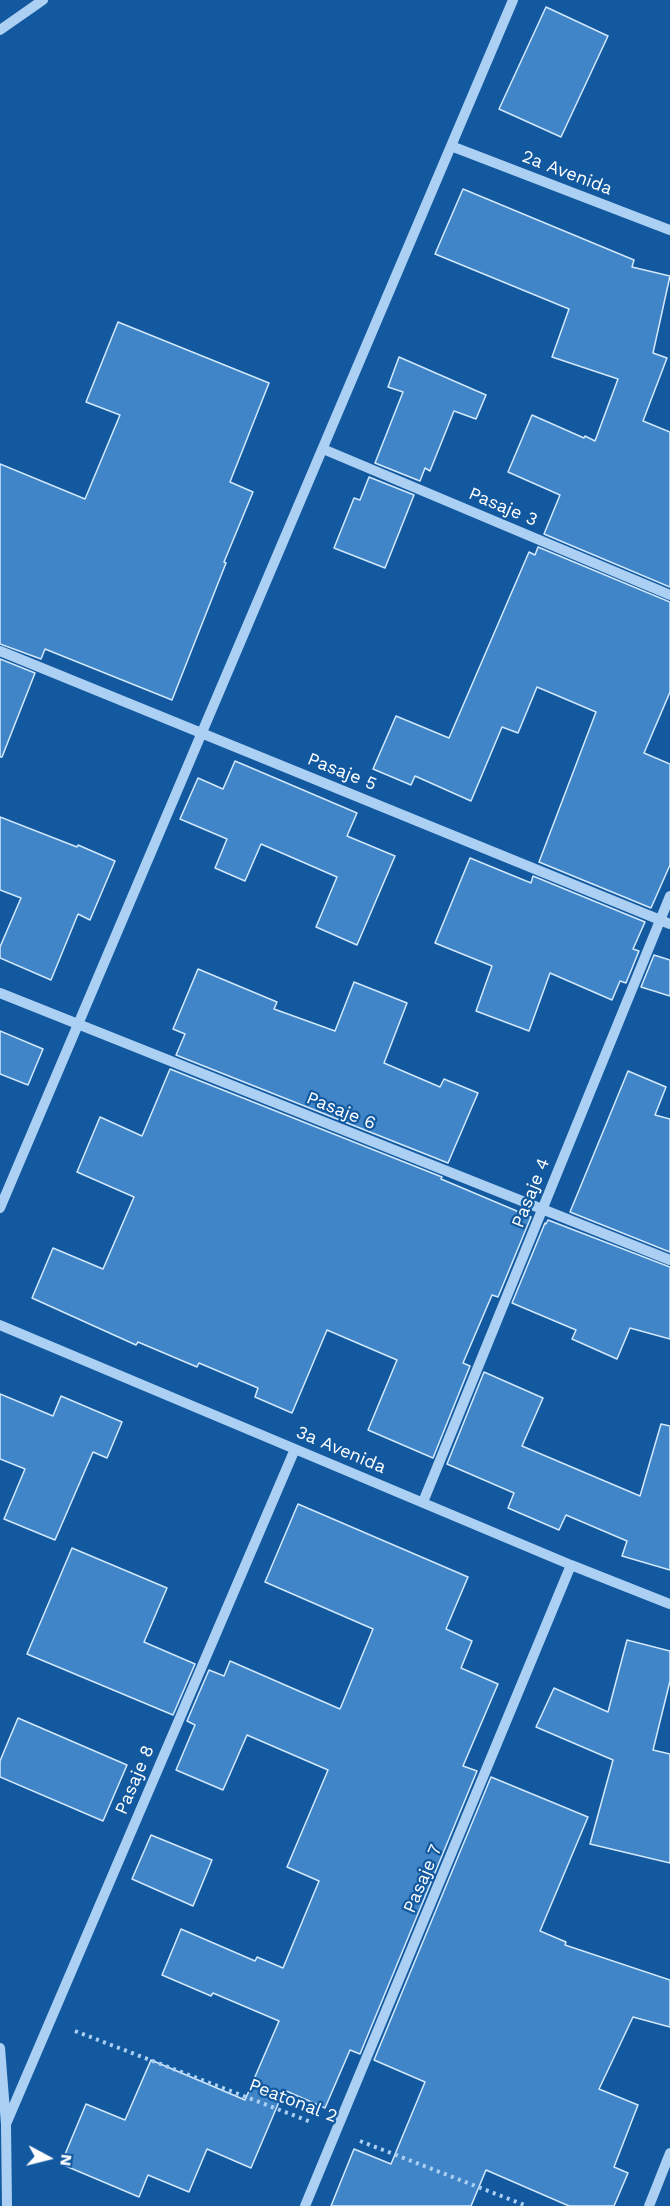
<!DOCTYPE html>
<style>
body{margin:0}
#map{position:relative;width:670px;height:2206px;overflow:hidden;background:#13599f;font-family:"Work Sans",sans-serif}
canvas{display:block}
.north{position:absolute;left:18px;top:2128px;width:60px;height:60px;-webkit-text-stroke:4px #13599f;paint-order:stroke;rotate:97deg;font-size:16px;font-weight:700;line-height:24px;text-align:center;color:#fff}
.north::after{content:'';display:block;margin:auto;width:21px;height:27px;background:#fff;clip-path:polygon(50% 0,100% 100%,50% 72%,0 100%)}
</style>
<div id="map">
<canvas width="670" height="2206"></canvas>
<div class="north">N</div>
</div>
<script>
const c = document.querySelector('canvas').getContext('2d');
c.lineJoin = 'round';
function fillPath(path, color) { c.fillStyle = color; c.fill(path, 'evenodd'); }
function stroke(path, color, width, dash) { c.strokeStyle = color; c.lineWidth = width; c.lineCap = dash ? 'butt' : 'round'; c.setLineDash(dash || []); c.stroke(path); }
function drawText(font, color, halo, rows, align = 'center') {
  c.font = font + ' "Work Sans",sans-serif'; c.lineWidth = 4.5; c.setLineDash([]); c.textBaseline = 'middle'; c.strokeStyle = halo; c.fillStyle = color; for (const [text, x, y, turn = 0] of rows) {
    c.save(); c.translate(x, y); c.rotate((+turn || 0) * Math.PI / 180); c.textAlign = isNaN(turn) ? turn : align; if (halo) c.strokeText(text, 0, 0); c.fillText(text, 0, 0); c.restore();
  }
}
const building = new Path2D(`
 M 546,7 L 608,36 L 561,137 L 499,109 Z
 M 463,189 L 634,260 L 632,267 L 670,276 L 653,353 L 667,358 L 643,421 L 670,432 L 670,587 L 544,534 L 560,495 L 508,472 L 532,415 L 584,438 L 585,436 L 595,441 L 618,379 L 552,357 L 569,309 L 435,254 Z
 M 118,322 L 269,383 L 230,482 L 253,492 L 224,562 L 226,563 L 172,700 L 45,649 L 41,659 L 0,644 L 0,464 L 85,499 L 120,415 L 86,402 Z
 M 399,357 L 486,395 L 476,419 L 454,411 L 430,471 L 425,468 L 420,481 L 375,463 L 403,392 L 388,387 Z
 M 369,477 L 414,495 L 385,568 L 334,548 L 354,498 L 360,500 Z
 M 538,547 L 670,602 L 670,692 L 644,753 L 670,764 L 670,865 L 651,908 L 539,862 L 596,712 L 537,687 L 518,733 L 502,727 L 471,801 L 415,776 L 411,785 L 373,769 L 396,716 L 449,738 L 529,552 L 535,555 Z
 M 0,659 L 35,673 L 2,757 L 0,757 Z
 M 235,761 L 357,813 L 347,836 L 395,856 L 357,945 L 316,927 L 337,877 L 261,844 L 245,881 L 215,868 L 227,839 L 180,819 L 198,778 L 223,789 Z
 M 0,817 L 77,847 L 78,845 L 115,861 L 90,920 L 78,914 L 51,980 L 0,958 L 0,947 L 21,898 L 0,890 Z
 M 470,858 L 531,883 L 533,876 L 645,922 L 633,949 L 639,951 L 626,983 L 620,981 L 612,1000 L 550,973 L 529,1031 L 476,1011 L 492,966 L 435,943 Z
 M 654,955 L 670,960 L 670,996 L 641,987 Z
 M 198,969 L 277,1002 L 274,1009 L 335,1031 L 354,982 L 407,1003 L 384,1063 L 440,1087 L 444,1079 L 478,1093 L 448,1163 L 176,1055 L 185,1034 L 173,1029 Z
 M 0,1031 L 43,1049 L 28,1085 L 0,1074 Z
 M 170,1069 L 442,1177 L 441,1179 L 531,1217 L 498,1297 L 492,1295 L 463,1363 L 470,1366 L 433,1458 L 368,1430 L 397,1360 L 327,1330 L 292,1413 L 255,1397 L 258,1388 L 199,1363 L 197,1367 L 138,1342 L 136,1345 L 32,1298 L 53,1248 L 103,1269 L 134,1197 L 77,1172 L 100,1117 L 142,1136 Z
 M 628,1071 L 666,1087 L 655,1115 L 670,1119 L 670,1252 L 570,1212 Z
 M 548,1220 L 670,1267 L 670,1339 L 630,1328 L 617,1359 L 572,1339 L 576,1330 L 512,1303 L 545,1223 L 546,1224 Z
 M 484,1372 L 543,1398 L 522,1446 L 640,1496 L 661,1424 L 670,1426 L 670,1570 L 622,1556 L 627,1541 L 566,1515 L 559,1530 L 508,1508 L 514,1493 L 447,1464 Z
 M 0,1394 L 53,1416 L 61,1396 L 122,1422 L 107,1458 L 93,1452 L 55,1540 L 4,1519 L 25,1469 L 0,1459 Z
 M 298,1504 L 468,1577 L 446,1629 L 472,1641 L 461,1668 L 498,1684 L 463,1766 L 477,1771 L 360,2054 L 350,2050 L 325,2108 L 284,2090 L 251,2168 L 207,2149 L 189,2192 L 148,2175 L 139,2197 L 61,2164 L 86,2104 L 125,2120 L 151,2060 L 245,2100 L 279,2021 L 213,1993 L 211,1996 L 162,1975 L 181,1929 L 255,1961 L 257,1957 L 283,1968 L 319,1881 L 287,1867 L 328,1770 L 247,1735 L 223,1790 L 176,1770 L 195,1725 L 187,1721 L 209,1670 L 224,1676 L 230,1661 L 340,1709 L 373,1629 L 265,1582 Z
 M 72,1548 L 167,1588 L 144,1642 L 195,1664 L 173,1715 L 27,1654 Z
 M 627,1640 L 670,1651 L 670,1681 L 653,1750 L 670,1754 L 670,1863 L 590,1844 L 613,1760 L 536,1727 L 554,1688 L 608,1712 Z
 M 18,1718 L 127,1765 L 103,1821 L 0,1777 L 0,1761 Z
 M 491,1777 L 588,1817 L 540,1931 L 566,1942 L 565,1945 L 670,1980 L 670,2027 L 633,2017 L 599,2089 L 638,2105 L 614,2167 L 628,2173 L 614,2206 L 569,2206 L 486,2170 L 471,2206 L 331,2206 L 354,2149 L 391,2164 L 425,2082 L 374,2060 Z
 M 151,1835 L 212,1860 L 193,1906 L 132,1879 Z`);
fillPath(building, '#4085c7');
stroke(building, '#d3e9fe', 1.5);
stroke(new Path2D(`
 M 75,2031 L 311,2122
 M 360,2141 L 527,2206`), '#abd0f4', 4, [3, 4.5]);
stroke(new Path2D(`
 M 0,30 L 43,0
 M 451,146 L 670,230
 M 323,449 L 670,595
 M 0,651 L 670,924
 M 0,993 L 670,1260
 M 0,1208 L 513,0
 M 0,1325 L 571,1565 L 670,1604
 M 423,1502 L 670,896
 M 0,2048 L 6,2124 L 7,2206
 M 6,2124 L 295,1449
 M 305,2206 L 571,1565
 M 649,2206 L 670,2153`), '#abd0f4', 10);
drawText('18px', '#fff', '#13599f', [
 ["2a Avenida",567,173,21],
 ["Pasaje 3",503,507,23],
 ["Pasaje 5",342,772,22],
 ["Pasaje 6",341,1111,22],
 ["Pasaje 4",531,1193,-68],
 ["3a Avenida",341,1450,23],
 ["Pasaje 8",135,1780,-67],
 ["Pasaje 7",423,1879,-67],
 ["Peatonal 2",293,2101,21]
]);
</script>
